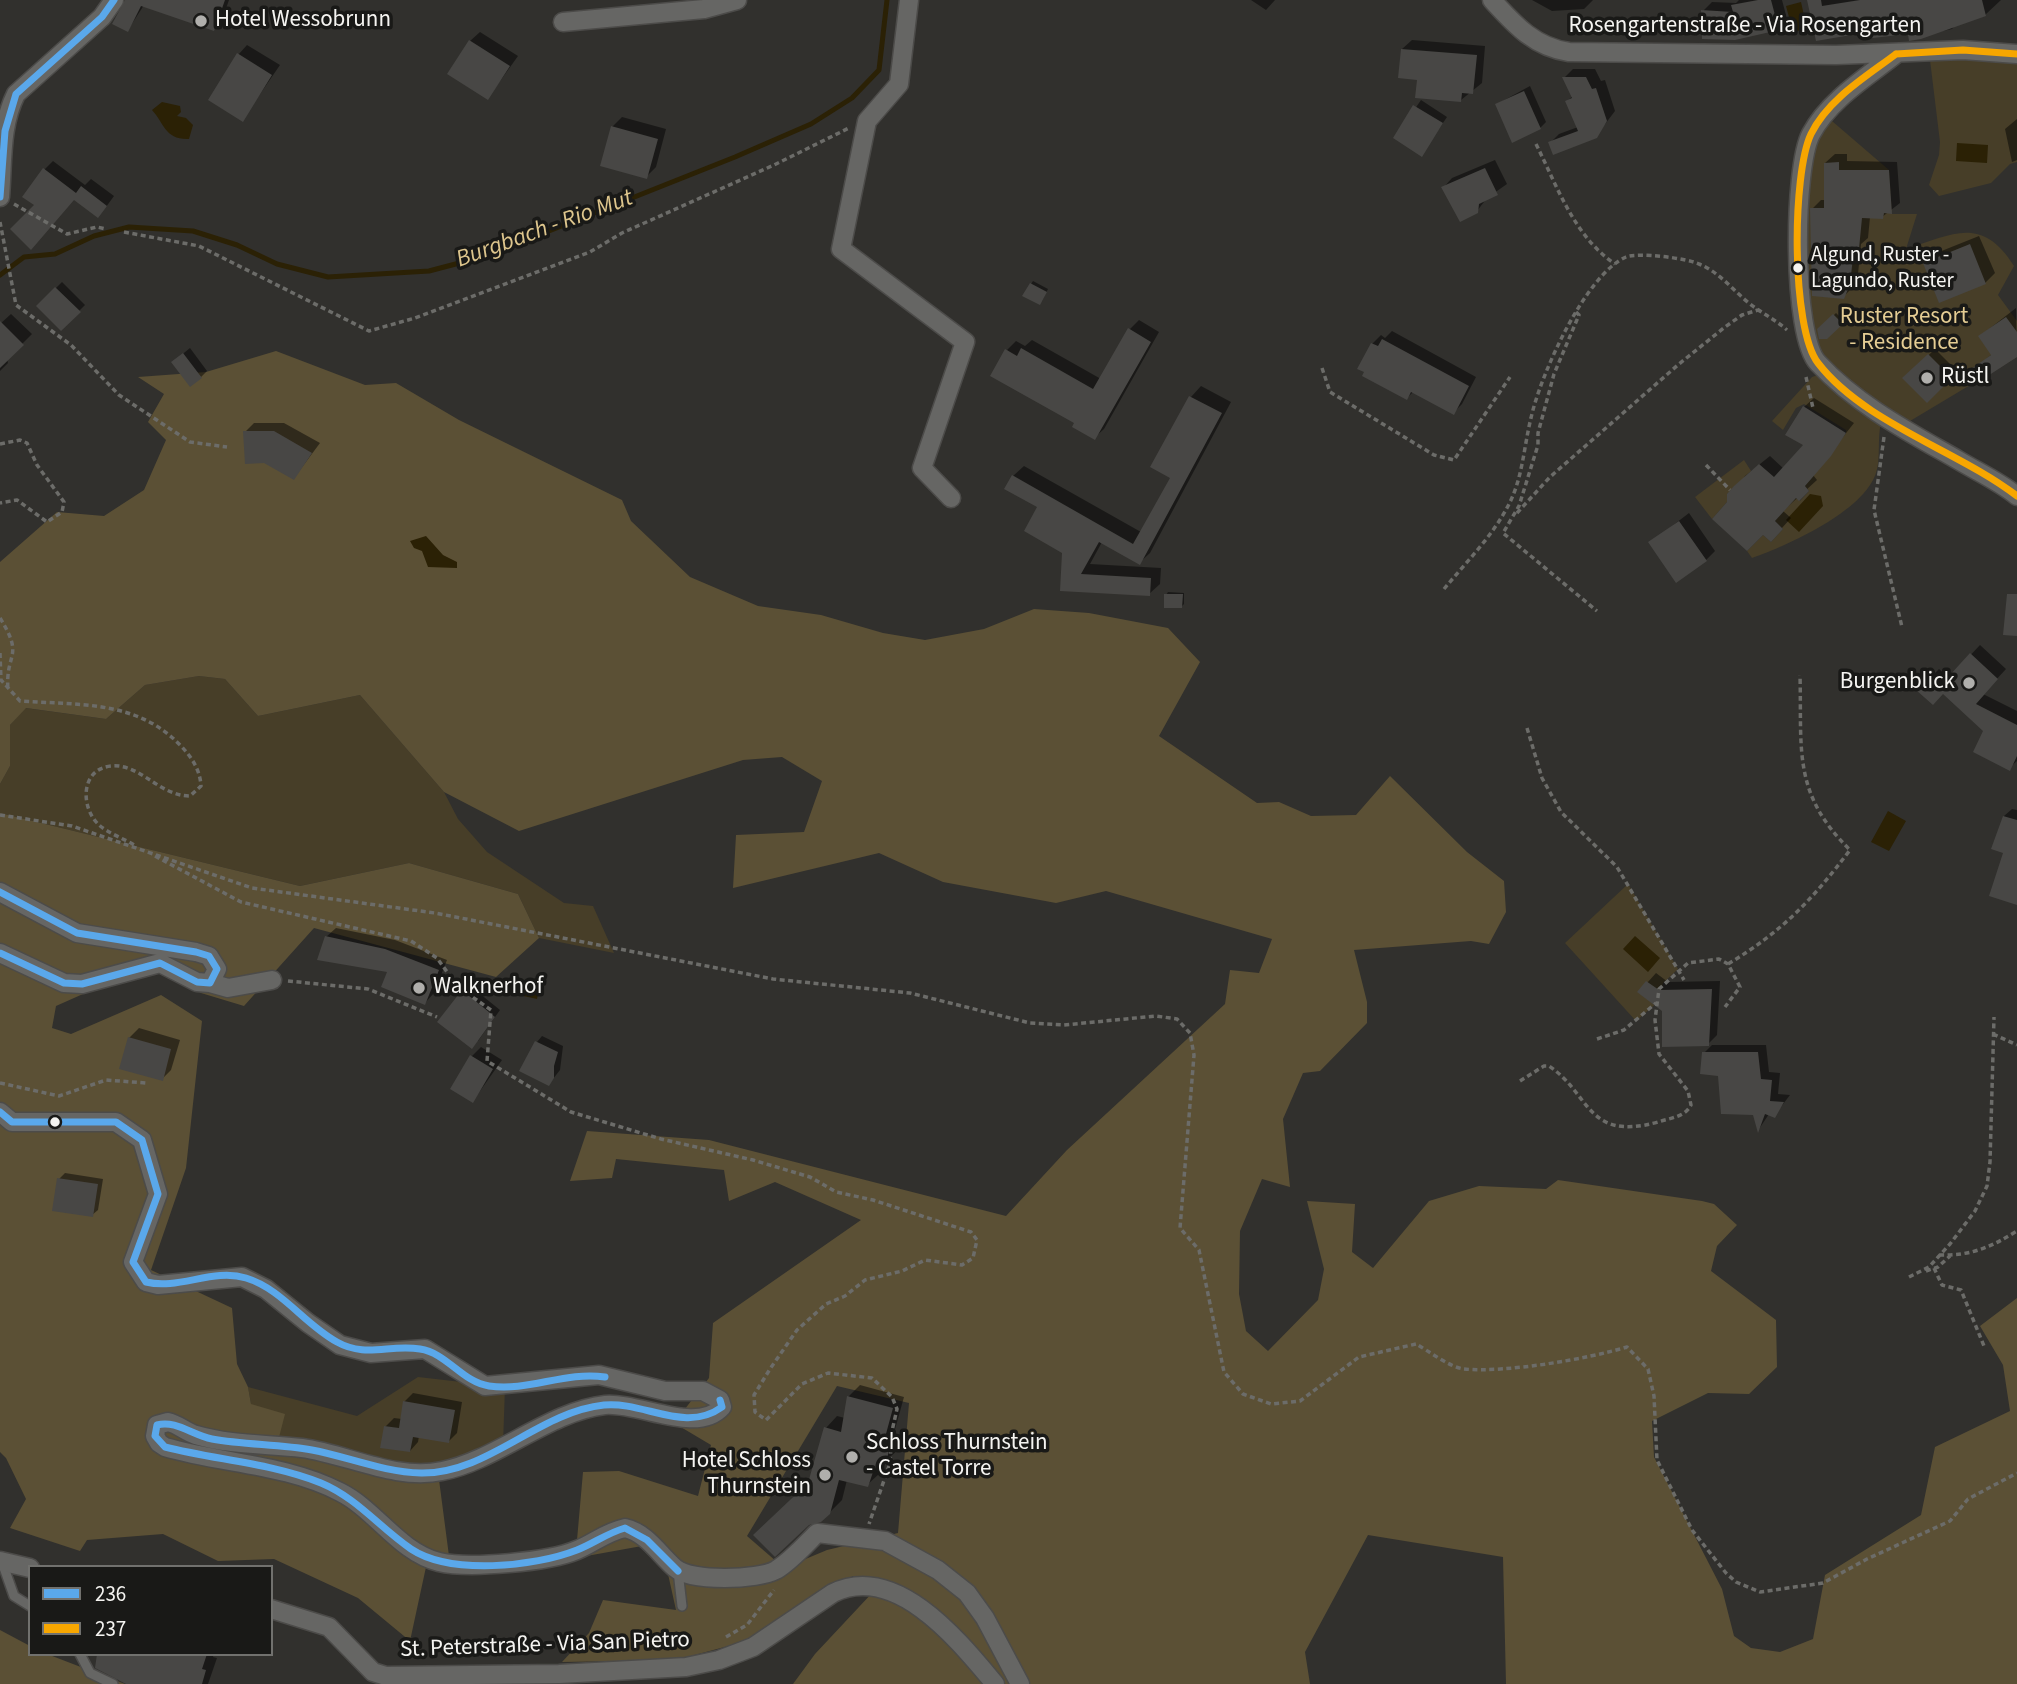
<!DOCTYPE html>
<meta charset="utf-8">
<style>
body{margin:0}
#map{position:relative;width:2017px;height:1684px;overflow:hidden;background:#31302d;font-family:"Source Sans 3",sans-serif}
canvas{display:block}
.legend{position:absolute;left:28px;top:1565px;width:245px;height:91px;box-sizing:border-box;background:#191917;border:2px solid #71716e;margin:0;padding:9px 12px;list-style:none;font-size:21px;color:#f5f4f1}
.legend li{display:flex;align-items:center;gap:14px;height:35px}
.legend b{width:35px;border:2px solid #71716e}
</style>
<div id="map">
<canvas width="2017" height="1684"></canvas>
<ul class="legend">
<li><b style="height:9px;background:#5aa8eb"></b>236</li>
<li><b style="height:9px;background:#f7a600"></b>237</li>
</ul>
</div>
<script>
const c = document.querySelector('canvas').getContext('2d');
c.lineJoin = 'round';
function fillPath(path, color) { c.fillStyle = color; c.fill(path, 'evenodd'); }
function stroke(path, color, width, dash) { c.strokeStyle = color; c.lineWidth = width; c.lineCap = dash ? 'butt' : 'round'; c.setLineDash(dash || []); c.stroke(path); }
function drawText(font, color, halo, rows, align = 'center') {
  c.font = font + ' "Source Sans 3",sans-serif'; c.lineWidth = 7; c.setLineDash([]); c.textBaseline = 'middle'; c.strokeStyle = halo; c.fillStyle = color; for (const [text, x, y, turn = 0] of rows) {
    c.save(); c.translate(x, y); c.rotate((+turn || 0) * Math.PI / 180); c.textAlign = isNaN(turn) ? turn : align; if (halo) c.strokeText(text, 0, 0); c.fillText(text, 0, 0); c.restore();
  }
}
fillPath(new Path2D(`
 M 1929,52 L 2017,54 L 2017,162 L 2010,164 L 1991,183 L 1939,196 L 1929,185 L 1939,155 L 1940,142 Z
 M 1825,115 L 1889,170 L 1892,214 L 1917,214 L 1906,249 C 1953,234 1982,215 2014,266 L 1998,295 L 2017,321 L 2017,357 L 1900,427 L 1806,342 L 1799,206 Z
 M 1821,374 L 1881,423 C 1877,439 1881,458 1876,473 C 1864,511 1787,546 1752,558 L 1747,551 L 1763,535 L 1771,542 L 1783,529 L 1775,521 L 1791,502 L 1789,492 L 1800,501 L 1809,491 L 1805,486 L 1846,433 L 1846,430 L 1804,404 L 1796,408 L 1783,430 L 1772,421 L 1812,377 Z
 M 1744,460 L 1753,474 L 1727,494 L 1727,502 L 1712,519 L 1695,497 Z
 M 199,676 L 225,679 L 258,716 L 360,695 L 444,792 L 458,819 L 487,852 L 564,903 L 593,906 L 614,953 L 539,938 L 518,894 L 409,863 L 300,886 L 0,813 L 0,784 L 10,766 L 10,725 L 25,708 L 106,719 L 145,685 Z
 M 1628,884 L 1678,969 L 1663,983 L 1658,1002 L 1636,1021 L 1565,943 Z
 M 418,1377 L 505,1387 L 503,1445 L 443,1471 L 277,1446 L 251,1404 L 248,1387 L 357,1416 Z`), '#473e28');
fillPath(new Path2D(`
 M 276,351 L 365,385 L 396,383 L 459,420 L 622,500 L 631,521 L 690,577 L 758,606 L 821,615 L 883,633 L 925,640 L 984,629 L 1034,609 L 1089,613 L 1168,628 L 1200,662 L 1159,736 L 1257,803 L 1279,802 L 1311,816 L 1356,815 L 1390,776 L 1467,852 L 1504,881 L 1506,912 L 1489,944 L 1471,941 L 1354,950 L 1367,1002 L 1367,1023 L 1320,1071 L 1303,1073 L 1283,1119 L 1290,1187 L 1262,1179 L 1240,1231 L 1239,1294 L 1246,1331 L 1268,1351 L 1318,1300 L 1324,1269 L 1307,1201 L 1355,1204 L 1352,1252 L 1373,1268 L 1429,1201 L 1479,1186 L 1546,1189 L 1558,1180 L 1702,1201 L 1714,1204 L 1737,1225 L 1717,1246 L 1711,1271 L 1776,1320 L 1777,1367 L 1749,1394 L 1708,1393 L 1652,1421 L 1654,1457 L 1722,1589 L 1734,1636 L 1751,1648 L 1780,1652 L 1813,1639 L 1825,1575 L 1921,1515 L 1935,1447 L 2010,1411 L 2003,1365 L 1980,1326 L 2017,1298 L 2017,1684 L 1506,1684 L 1503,1557 L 1368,1535 L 1305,1652 L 1310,1684 L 793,1684 L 815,1654 L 873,1592 L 853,1576 L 747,1641 L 676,1660 L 562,1662 L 589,1633 L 603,1600 L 676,1610 L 668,1574 L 642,1546 L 581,1557 L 577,1540 L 583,1472 L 619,1471 L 698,1496 L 711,1445 L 674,1423 L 709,1378 L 713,1323 L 861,1220 L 775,1182 L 729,1201 L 724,1170 L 616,1159 L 612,1178 L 570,1181 L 587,1131 L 709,1140 L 1006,1216 L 1067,1150 L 1225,1004 L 1230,970 L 1259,973 L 1272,939 L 1106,891 L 1056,903 L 943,882 L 879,853 L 733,888 L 736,835 L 804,832 L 822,781 L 782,757 L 743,760 L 519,831 L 444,792 L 360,695 L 258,716 L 225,679 L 199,676 L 145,685 L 106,719 L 26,708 L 10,725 L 10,766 L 0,784 L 0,562 L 57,512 L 104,516 L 144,490 L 166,440 L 148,422 L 164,394 L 138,377 L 206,372 ZM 837,1386 L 909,1403 L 898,1533 L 827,1550 L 784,1568 L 747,1536 Z
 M 0,813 L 300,886 L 409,863 L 518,894 L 539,938 L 496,977 L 314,928 L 244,1006 L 201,993 L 160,971 L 101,986 L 56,1006 L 52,1028 L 71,1034 L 161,995 L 202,1021 L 186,1168 L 151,1270 L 232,1308 L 237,1364 L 248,1387 L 251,1404 L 285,1414 L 277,1445 L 438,1472 L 449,1556 L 426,1567 L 410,1641 L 358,1598 L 274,1559 L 218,1561 L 163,1534 L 87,1540 L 80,1551 L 10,1528 L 26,1499 L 6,1458 L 0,1452 Z
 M 0,1630 L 30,1646 L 30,1654 L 47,1654 L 125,1684 L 0,1684 Z`), '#5b5035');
fillPath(new Path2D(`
 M 1801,2 L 1807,29 L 1793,32 L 1786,6 Z
 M 162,102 L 180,106 L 181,112 L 177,116 L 186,118 L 193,125 L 189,139 C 165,140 164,123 152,110 Z
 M 1957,143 L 1988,145 L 1987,163 L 1956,161 Z
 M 1810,494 L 1821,496 L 1823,506 L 1799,532 L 1786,520 Z
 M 426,536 L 443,555 L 457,562 L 457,568 L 428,567 L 422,551 L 414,548 L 410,541 Z
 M 1888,811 L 1906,821 L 1889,851 L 1871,842 Z
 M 1635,936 L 1660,958 L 1648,972 L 1623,949 Z
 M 513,979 L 540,984 L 537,999 L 510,993 Z`), '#2b2105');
fillPath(new Path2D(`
 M 128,0 L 229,0 L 222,20 L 214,29 L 144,5 L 128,30 Z
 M 1251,0 L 1275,0 L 1266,10 Z
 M 1532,0 L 1593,0 L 1584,9 L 1552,11 Z
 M 1739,0 L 1782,0 L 1787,19 L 1778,29 L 1703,11 L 1712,2 L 1736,3 Z
 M 1809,0 L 2001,0 L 1985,15 L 1958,22 L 1952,29 L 1910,38 L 1909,32 L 1864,31 Z
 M 480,32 L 518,56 L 488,98 L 470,41 Z
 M 1412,40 L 1485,46 L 1482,83 L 1461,100 L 1419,78 L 1402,49 Z
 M 247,45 L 280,65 L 243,119 L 238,55 Z
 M 1573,69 L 1595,69 L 1601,81 L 1605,80 L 1615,111 L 1596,136 L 1550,143 L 1559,134 L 1578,127 L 1567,101 L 1573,96 L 1564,78 Z
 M 1530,86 L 1546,122 L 1540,128 L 1497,104 Z
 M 1421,100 L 1447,117 L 1422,154 L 1395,138 Z
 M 622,117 L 666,129 L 656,167 L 646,177 L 612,127 Z
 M 2017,119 L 2017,160 L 2012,162 L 2005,129 Z
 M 1835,154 L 1847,154 L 1847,161 L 1897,162 L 1900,203 L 1882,217 L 1870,217 L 1868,238 L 1861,244 L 1858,274 L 1853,287 L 1843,297 L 1812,209 L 1821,200 L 1826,200 L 1825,163 Z
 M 1495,160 L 1507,184 L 1487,198 L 1477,211 L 1443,188 L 1452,178 Z
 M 53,161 L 85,185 L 91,179 L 114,196 L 106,207 L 75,198 L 36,205 L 45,169 Z
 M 1979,236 L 1995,273 L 1985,283 L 1925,263 L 1934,254 Z
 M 1033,281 L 1048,289 L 1042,301 L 1031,284 Z
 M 62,282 L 85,305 L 61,329 L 38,306 Z
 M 2016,308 L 2017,354 L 1974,369 L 1992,354 L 1980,336 Z
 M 1836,313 L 1844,321 L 1826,337 L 1819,330 Z
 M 11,314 L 32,334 L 7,359 L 8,363 L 0,371 L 0,324 Z
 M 1139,320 L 1159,332 L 1104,429 L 1094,438 L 1007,350 L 1016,341 L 1025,346 L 1032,340 L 1101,379 L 1129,330 Z
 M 1392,331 L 1476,377 L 1462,404 L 1453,413 L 1414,391 L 1407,398 L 1359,368 L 1372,344 L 1381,335 L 1385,338 Z
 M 190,348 L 207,371 L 201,377 L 179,357 Z
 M 1935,349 L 1957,371 L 1927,401 L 1905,378 Z
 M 1201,386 L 1231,402 L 1150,553 L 1139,563 L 1102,542 L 1090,564 L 1161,568 L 1160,584 L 1149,594 L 1062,589 L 1064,552 L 1040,507 L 1013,476 L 1024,466 L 1141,532 L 1172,477 L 1152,466 L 1191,397 Z
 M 1814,398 L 1854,423 L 1813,475 L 1817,480 L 1783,511 L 1791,518 L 1771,540 L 1729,503 L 1745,476 L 1770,456 L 1784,469 L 1805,445 L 1804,407 Z
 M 254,423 L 284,423 L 320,443 L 294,478 L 264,461 L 245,432 Z
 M 1689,513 L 1715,551 L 1706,560 L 1650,543 Z
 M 1168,592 L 1184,593 L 1184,604 L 1182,606 L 1166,595 Z
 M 1980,645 L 2006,669 L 1983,694 L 2017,711 L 2017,761 L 2009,768 L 1985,730 L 1929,679 L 1939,669 L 1949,678 Z
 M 2012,809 L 2017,810 L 2017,903 L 2005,852 L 2004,816 Z
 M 336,928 L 395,940 L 447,960 L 434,993 L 425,1003 L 389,971 L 326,937 Z
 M 1656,973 L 1668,982 L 1720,981 L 1717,1035 L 1708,1044 L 1639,992 Z
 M 469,985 L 500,1010 L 478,1041 L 463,991 Z
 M 139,1028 L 180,1040 L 171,1070 L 162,1079 L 129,1038 Z
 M 542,1036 L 563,1046 L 560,1070 L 549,1084 L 537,1042 Z
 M 1712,1045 L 1766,1045 L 1769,1072 L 1780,1073 L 1778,1094 L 1790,1095 L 1774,1116 L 1769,1114 L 1759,1129 L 1754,1113 L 1704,1053 Z
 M 481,1047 L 502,1060 L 473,1101 L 472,1056 Z
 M 65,1173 L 103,1179 L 98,1210 L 92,1215 L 59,1179 Z
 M 860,1385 L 904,1397 L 894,1433 L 900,1438 L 898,1450 L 883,1463 L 879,1474 L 867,1485 L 847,1480 L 842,1500 L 829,1513 L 809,1483 L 826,1428 L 837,1416 L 845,1418 L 848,1397 Z
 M 413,1393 L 462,1402 L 457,1433 L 449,1441 L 419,1436 L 418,1442 L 410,1451 L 385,1427 L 394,1418 L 402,1419 L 404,1402 Z
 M 101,1654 L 214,1654 L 213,1657 L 217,1658 L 208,1684 L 132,1684 Z`), '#0007');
stroke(new Path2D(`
 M 0,275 L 24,257 L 55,254 L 94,236 L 129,227 L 193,231 L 237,245 L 277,264 L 328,277 L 429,271 L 486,256 L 735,157 L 811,124 L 852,98 L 879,70 L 887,0`), '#2b2105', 5);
fillPath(new Path2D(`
 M 125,0 L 225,0 L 214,31 L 141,6 L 128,32 L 112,24 Z
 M 1758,0 L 1771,0 L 1779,30 L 1735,40 L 1702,39 L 1701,10 L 1733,12 L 1731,5 Z
 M 1807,0 L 1821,0 L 1822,6 L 1860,0 L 1982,0 L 1986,16 L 1921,39 L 1909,41 L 1908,34 L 1864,39 L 1863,33 L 1816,41 Z
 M 469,40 L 510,66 L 488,100 L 447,74 Z
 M 1401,49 L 1477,55 L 1473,94 L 1462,93 L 1461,102 L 1415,98 L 1417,80 L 1398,78 Z
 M 237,53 L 272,75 L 243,122 L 208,100 Z
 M 1562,77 L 1586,77 L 1592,89 L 1596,88 L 1607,121 L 1597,138 L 1553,155 L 1548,142 L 1578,131 L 1565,101 L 1572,98 Z
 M 1524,91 L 1541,129 L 1512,143 L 1495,104 Z
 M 1413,105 L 1443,123 L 1422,157 L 1393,138 Z
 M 611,126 L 658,139 L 647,179 L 600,166 Z
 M 1839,162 L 1839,170 L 1889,170 L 1892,214 L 1884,213 L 1883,219 L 1862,218 L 1859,249 L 1854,249 L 1850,284 L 1844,299 L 1812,296 L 1810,208 L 1824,208 L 1824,163 Z
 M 43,168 L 76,193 L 81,186 L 107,206 L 98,218 L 74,200 L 31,250 L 10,229 L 34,205 L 22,197 Z
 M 1485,168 L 1498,195 L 1479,204 L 1478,213 L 1460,222 L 1441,187 Z
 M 1970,244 L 1986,284 L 1939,303 L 1923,263 Z
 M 1030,283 L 1047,292 L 1040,305 L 1022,296 Z
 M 55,287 L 81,312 L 61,331 L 36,306 Z
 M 1833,314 L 1843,324 L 1827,339 L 1819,339 L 1817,329 Z
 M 2006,317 L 2017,332 L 2017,357 L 1980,381 L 1971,369 L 1991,355 L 1978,336 Z
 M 0,321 L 24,345 L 0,368 Z
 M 1128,328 L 1151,342 L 1095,440 L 1072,427 L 1074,423 L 990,376 L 1005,349 L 1017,356 L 1021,348 L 1093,389 Z
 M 1382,339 L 1469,386 L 1454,415 L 1411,392 L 1407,400 L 1362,376 L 1364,372 L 1357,369 L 1371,343 L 1378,346 Z
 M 183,353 L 202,378 L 190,387 L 171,362 Z
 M 1928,354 L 1952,378 L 1927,403 L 1902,378 Z
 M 1189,396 L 1222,413 L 1140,565 L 1099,542 L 1081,574 L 1151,578 L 1150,596 L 1060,591 L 1062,553 L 1024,531 L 1037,507 L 1004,489 L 1012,475 L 1133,544 L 1170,478 L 1150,467 Z
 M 1803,406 L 1846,433 L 1831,456 L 1805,486 L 1809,491 L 1799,501 L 1796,498 L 1775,521 L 1783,529 L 1771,542 L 1763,535 L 1747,551 L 1712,519 L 1727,502 L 1727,494 L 1734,486 L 1759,464 L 1774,477 L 1803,445 L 1785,435 Z
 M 243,431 L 274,431 L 312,453 L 294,480 L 264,463 L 245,464 Z
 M 1679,521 L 1707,561 L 1676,583 L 1648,542 Z
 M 1164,594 L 1183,594 L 1182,608 L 1164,608 Z
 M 2007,594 L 2017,594 L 2017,636 L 2003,635 Z
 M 1970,653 L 1998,679 L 1976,704 L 2017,725 L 2017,756 L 2010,771 L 1973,752 L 1983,731 L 1943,694 L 1933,705 L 1916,690 L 1928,677 L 1939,687 Z
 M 2003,816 L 2017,820 L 2017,905 L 1989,896 L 2003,853 L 1991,849 Z
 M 325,936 L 385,949 L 439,970 L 425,1005 L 381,987 L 387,972 L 317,960 Z
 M 1646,981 L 1659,990 L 1712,989 L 1709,1046 L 1662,1047 L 1662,1011 L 1637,992 Z
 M 462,990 L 495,1017 L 472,1049 L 437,1022 Z
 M 128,1037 L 171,1049 L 163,1081 L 119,1069 Z
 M 535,1041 L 558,1052 L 554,1066 L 554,1078 L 549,1086 L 519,1071 Z
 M 1702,1052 L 1758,1052 L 1761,1079 L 1772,1080 L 1770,1101 L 1784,1102 L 1775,1118 L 1765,1114 L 1758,1133 L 1753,1115 L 1721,1114 L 1718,1076 L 1700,1074 Z
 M 470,1055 L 493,1069 L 473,1103 L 450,1089 Z
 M 57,1178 L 98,1184 L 93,1217 L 52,1211 Z
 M 847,1396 L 893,1408 L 883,1445 L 889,1450 L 886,1464 L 874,1469 L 868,1487 L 839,1480 L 830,1514 L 821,1522 L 809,1525 L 775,1557 L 753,1535 L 808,1483 L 824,1427 L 841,1432 Z
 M 403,1401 L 455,1410 L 449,1443 L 413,1437 L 410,1452 L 380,1448 L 384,1426 L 399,1428 Z
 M 97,1654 L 207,1654 L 202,1669 L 206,1670 L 202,1684 L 126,1684 L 95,1668 Z`), '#484745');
const service = new Path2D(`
 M 2,1562 L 14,1596 L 30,1606
 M 678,1571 L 682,1606
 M 80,1654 L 90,1673 L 113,1684`);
const minor = new Path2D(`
 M 909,0 L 899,84 L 867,121 L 841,249 L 965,342 L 922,468 L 951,498
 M 1492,0 C 1514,24 1534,47 1569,52 L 1836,55 L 1963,50 L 2017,54
 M 563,22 L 704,9 L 737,0
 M 1896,54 C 1867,77 1829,100 1811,134 C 1793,168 1792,336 1818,363 C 1857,405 1909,432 1958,460 C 1978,472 2000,482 2017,496
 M 0,197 C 3,160 0,126 16,94 L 102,17 L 114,0
 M 0,892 L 77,933 L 196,952 L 209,956 L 217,969 L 210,983 L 197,982 L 160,963 L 82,984 L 64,983 L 0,953
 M 210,983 L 228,988 L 272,980
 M 0,1112 L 12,1122 L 116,1122 L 142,1140 L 158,1194 L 133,1262 L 146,1282 L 158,1285 L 242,1277 L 266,1289 L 308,1323 L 340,1345 L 371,1353 L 425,1349 L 485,1386 L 599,1375 L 665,1391 L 703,1391 L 720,1400 L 722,1407 C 697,1435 639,1402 605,1405 C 550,1411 495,1461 442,1471 C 396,1481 347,1454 302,1448 C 267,1444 230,1445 196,1435 C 186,1432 178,1424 168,1422 L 157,1425 L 155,1436 L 159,1443 L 165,1447 C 223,1464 286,1464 340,1492 C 376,1510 399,1552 439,1562 C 469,1569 549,1562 577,1550 C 594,1543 606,1532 625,1528 C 647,1533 659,1554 675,1568 C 691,1582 758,1580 776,1570 C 791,1561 805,1545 817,1533 L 885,1541 L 938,1570 L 967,1593 L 985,1618 L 1020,1684
 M 0,1561 L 30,1568
 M 271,1609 L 329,1627 L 373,1672 L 386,1676 L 559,1674 L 686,1667 L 719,1660 L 753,1647 L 833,1593 C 896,1562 959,1641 995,1684`);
stroke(service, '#4c4b49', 12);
stroke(minor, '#4c4b49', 21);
stroke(new Path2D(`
 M 1536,144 C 1558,188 1574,236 1615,264
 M 14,204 L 67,234 L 97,227 L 106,229
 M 0,222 L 16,305 L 71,345 L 119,395 L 190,442 L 227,447
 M 124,232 L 199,246 L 369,331 L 415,318 L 590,252 L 622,233 L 774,165 L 849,128
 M 1576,312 L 1579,315 L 1554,374 L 1538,433 L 1538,445 L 1519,506 L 1503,533 L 1597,611
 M 1322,368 L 1330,392 L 1434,455 L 1454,460 L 1510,377
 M 1806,377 L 1813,408
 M 1884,437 L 1874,510 L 1902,627
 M 0,444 L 20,440 L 27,443 L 37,465 L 64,502 L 62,512 L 47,522 L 17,500 L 0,503
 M 1706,465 L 1730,490
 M 1517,513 L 1550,477 L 1679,364 L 1725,327 L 1742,315 L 1758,310
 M 1444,589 C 1467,561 1495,534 1511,500 C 1523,474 1524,446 1531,418 C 1540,376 1585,275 1626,257 C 1638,252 1686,258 1699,264 C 1722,273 1737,296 1757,309 C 1767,316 1777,321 1787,330
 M 0,618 C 25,658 5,652 8,690
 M 0,653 L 1,680 L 20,701 C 77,705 136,700 179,744 C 191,756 200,769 201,786 L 190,796 C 159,796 140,763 111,766 C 81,769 80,806 98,824 C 107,833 125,839 136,846
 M 1527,728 L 1542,778 L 1561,812 L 1617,867 L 1684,980
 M 0,815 L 72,826 L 252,888 L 435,913 L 773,979 L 910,993 L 1030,1023 L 1064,1025 L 1156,1016 L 1177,1019 L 1190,1033 L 1194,1055 L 1180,1228 L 1199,1250 L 1224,1372 L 1243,1394 L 1271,1404 L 1300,1401 L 1359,1357 L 1416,1344 C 1429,1351 1449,1367 1464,1369 C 1506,1373 1587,1359 1627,1347 L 1648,1369 L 1654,1396 L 1657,1460 L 1692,1530 L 1726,1573 L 1736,1582 L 1760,1592 L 1823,1583 L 1867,1559 L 1950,1521 L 1968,1499 L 2017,1473
 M 155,856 L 241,902 L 411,941 L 437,958 L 458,987 L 491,1010 L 487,1061 L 571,1112 L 661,1139 L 753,1160 L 810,1177 L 836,1192 L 873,1200 L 971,1232 L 977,1240 L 973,1258 L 962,1265 L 925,1260 L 902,1271 L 865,1280 L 845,1296 L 826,1304 L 797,1330 L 770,1369 L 754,1395 L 755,1412 L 766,1420 L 802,1384 L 828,1373 L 872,1378 L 892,1397 L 897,1409 L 892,1431 L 890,1463 L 869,1524
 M 1728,964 C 1783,931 1812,900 1850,850 C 1792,793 1802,750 1800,675
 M 288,981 L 368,989 L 437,1017
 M 1993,1034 L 2017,1045
 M 1597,1039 L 1624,1030 L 1656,1003
 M 1520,1081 L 1544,1066 L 1549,1066 C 1591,1094 1586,1142 1658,1122 C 1670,1118 1685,1117 1691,1105 L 1688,1091 L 1659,1054 L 1655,1020 L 1659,989 L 1688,963 L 1719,959 L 1728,964 L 1740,987 L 1725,1007
 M 0,1083 L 59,1096 L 106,1080 L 146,1083
 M 1939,1255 C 1971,1256 1991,1247 2017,1231
 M 1934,1268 L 1942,1285 L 1961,1290 L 1984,1346
 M 1926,1271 L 1938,1267 L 1950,1256
 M 1909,1277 L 1929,1267 L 1950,1244 L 1975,1211 L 1987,1186 L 1990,1162 L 1994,1017
 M 726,1637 L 747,1625 L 774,1590`), '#6c6c69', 3.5, [5, 3.5]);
stroke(service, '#666664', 9);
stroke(minor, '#666664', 18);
stroke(new Path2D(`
 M 0,197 L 5,131 L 16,94 L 102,17 L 114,0
 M 0,892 L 77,933 L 196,952 L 209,956 L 217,969 L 210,983 L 197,982 L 160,963 L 82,984 L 64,983 L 0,953
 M 0,1112 L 12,1122 L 116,1122 L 142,1140 L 158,1194 L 133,1262 L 146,1282 C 179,1290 213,1268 246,1278 C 282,1289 304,1324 337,1342 C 365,1358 390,1344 420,1349 C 447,1353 462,1382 489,1386 C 528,1392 565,1371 605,1377
 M 678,1571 L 647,1540 L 625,1528 C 607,1533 593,1544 577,1550 C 534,1567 450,1575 411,1549 C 379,1527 357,1498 321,1483 C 271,1463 216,1460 165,1447 L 155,1436 L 157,1425 C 176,1420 192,1435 212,1439 C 245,1445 279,1444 312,1450 C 349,1457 383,1472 421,1473 C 488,1474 538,1412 604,1405 C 644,1401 685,1434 722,1407 L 720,1400`), '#5aa8eb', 7);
stroke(new Path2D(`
 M 1896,54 C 1867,76 1828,99 1811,134 C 1792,174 1791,328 1818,363 C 1864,423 1959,451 2017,496
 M 1896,54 L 1963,50 L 2017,54`), '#f7a600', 7);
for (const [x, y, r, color] of [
 [201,21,7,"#b0afac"],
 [1798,268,6,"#f5f4f1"],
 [1927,378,7,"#b0afac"],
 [1969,683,7,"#b0afac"],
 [419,988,7,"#b0afac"],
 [55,1122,6,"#f5f4f1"],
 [852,1457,7,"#b0afac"],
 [825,1475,7,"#b0afac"]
]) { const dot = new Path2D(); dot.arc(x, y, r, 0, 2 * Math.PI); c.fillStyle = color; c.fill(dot); stroke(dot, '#191917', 2.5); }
drawText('21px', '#f5f4f1', '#191917', [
 ["Algund, Ruster -",1811,256],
 ["Lagundo, Ruster",1811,282]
], 'left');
drawText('23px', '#f5f4f1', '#191917', [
 ["Hotel Wessobrunn",215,21],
 ["Rüstl",1941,378],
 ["Burgenblick",1955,683,"right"],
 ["Walknerhof",433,988],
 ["Schloss Thurnstein",866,1444],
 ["- Castel Torre",866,1470],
 ["Hotel Schloss",811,1462,"right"],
 ["Thurnstein",811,1488,"right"]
], 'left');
drawText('23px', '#f5f4f1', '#191917', [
 ["Rosengartenstraße - Via Rosengarten",1745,27],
 ["St. Peterstraße - Via San Pietro",545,1646,-2]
]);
drawText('23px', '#e5cd94', '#191917', [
 ["Ruster Resort",1904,318],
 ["- Residence",1904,344]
]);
drawText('italic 24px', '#dec68d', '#191917', [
 ["Burgbach - Rio Mut",545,230,-20]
]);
</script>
